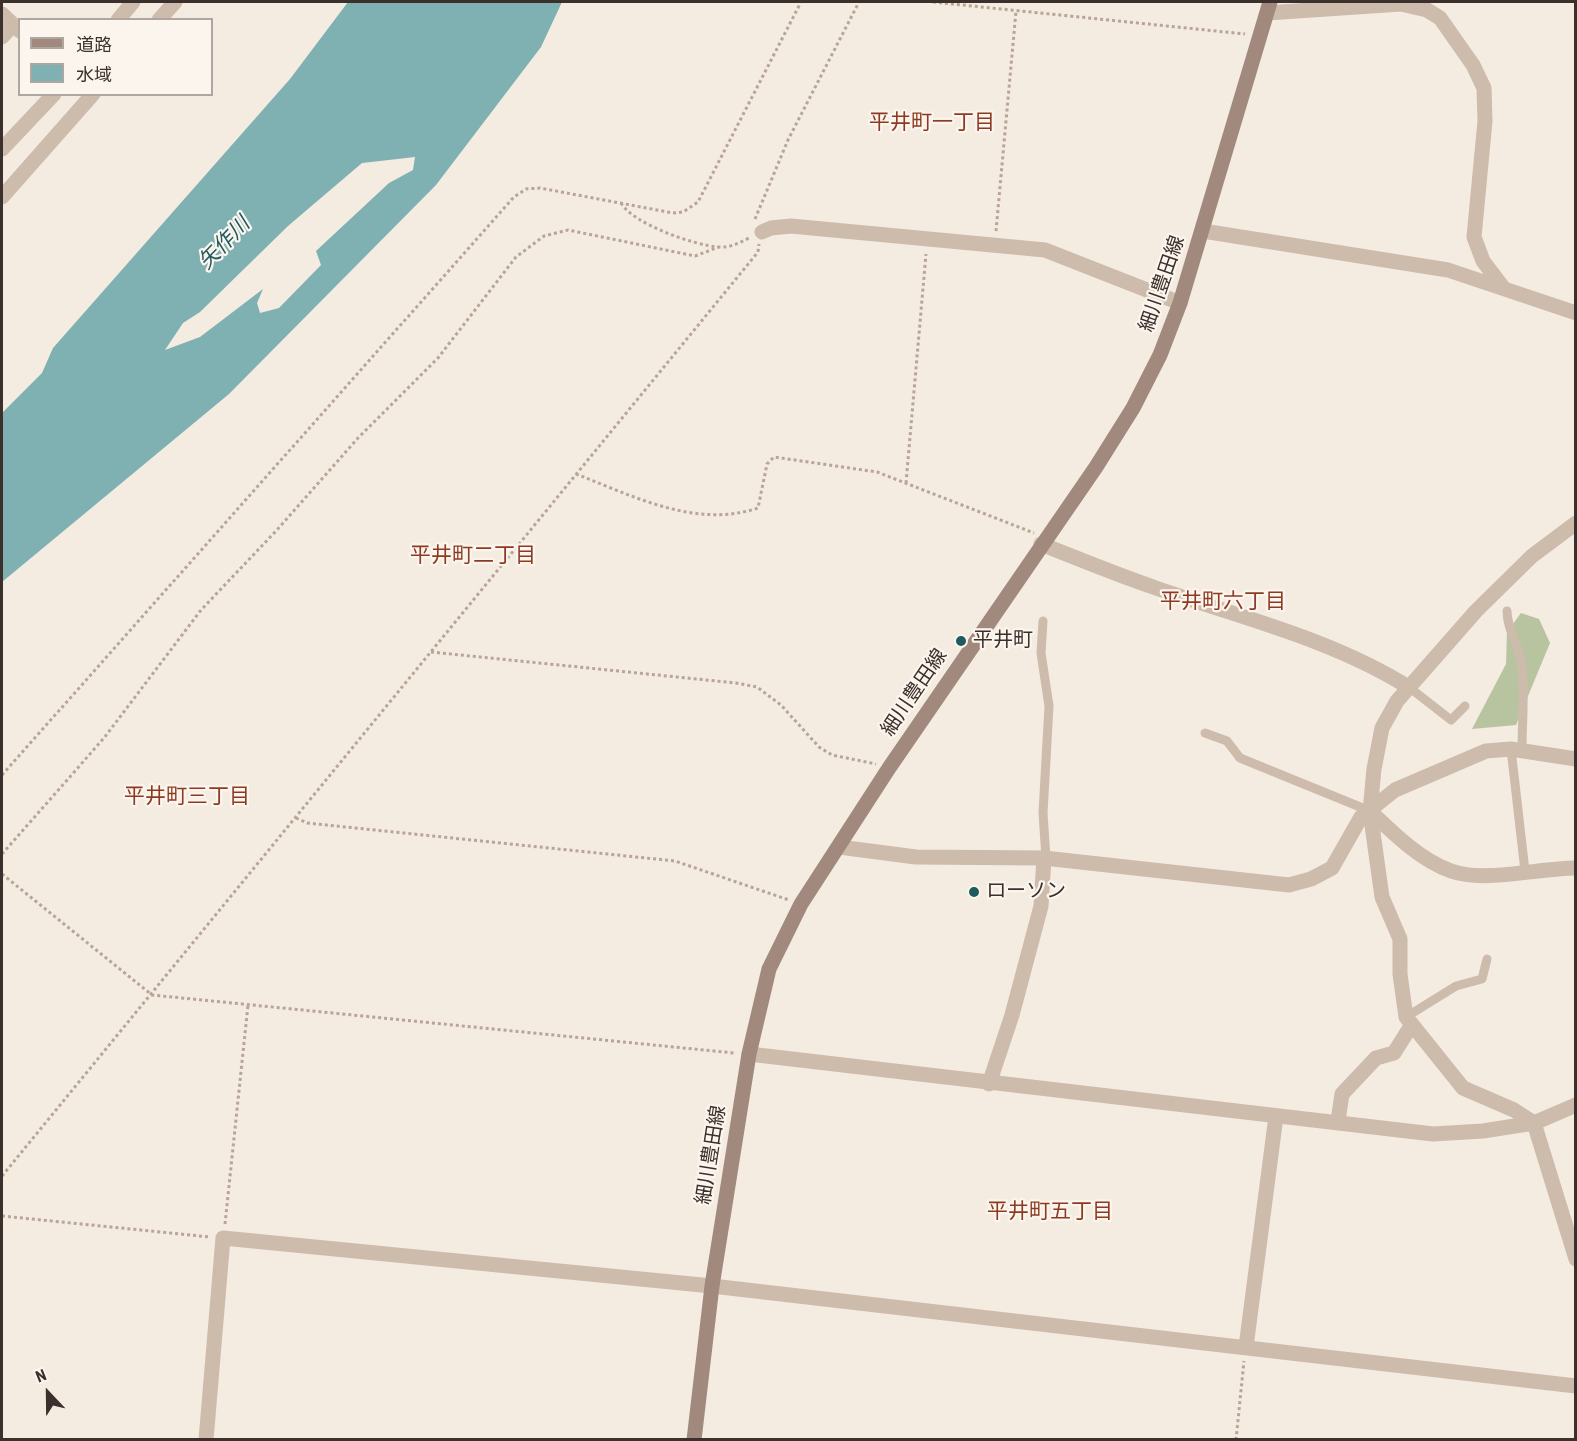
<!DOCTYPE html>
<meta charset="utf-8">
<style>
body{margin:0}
#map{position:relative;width:1577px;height:1441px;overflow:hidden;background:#f4ebe1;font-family:"Roboto Condensed","Noto Sans JP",sans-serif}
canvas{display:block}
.frame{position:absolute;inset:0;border:3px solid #3b302b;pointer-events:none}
.legend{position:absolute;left:18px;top:18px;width:195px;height:78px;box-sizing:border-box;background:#fbf5ee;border:2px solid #aea6a0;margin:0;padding:8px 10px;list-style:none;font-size:18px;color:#3b302b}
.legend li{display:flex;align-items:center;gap:12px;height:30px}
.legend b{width:30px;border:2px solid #aea6a0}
.north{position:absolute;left:18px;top:1363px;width:60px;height:60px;-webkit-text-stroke:4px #fbf5ee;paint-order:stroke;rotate:338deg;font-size:16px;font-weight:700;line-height:24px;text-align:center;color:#3b302b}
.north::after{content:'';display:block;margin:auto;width:21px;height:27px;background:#3b302b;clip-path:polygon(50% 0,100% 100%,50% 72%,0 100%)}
</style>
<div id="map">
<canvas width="1577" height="1441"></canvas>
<div class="frame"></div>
<ul class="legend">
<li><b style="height:8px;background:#a18a7d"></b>道路</li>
<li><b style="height:16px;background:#7fb0b2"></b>水域</li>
</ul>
<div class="north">N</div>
</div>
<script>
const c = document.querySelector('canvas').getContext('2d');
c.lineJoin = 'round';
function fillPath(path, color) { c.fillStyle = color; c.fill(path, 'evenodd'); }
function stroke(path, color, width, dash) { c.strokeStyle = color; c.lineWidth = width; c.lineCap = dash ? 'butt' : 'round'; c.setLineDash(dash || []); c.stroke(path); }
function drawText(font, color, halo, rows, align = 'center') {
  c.font = font + ' "Roboto Condensed","Noto Sans JP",sans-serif'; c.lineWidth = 4.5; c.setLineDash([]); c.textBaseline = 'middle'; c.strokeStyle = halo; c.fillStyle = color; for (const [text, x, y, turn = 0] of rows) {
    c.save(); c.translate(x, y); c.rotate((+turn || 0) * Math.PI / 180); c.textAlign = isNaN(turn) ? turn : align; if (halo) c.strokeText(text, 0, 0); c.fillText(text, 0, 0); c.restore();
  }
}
fillPath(new Path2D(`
 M 1521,613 L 1539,619 L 1550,643 L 1516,725 L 1472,729 L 1506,664 L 1507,632 Z`), '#b8c4a0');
fillPath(new Path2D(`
 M 348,2 L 562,2 L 541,47 L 436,185 L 229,394 L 2,582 L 2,413 L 42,373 L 53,348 L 290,79 ZM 415,157 L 413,170 L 389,183 L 316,251 L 321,265 L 279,308 L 260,313 L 257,303 L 263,289 L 200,337 L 165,350 L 183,323 L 200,312 L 288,226 L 362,163 Z`), '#7fb0b2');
stroke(new Path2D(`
 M 933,2 L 1245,34
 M 621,203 C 633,224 694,245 718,247 C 730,248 739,243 749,238
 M 755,219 L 788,140 L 859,2
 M 996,231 L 1016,11
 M 576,474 C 633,496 696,529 758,508 L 767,464 L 774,457 L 877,472 L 1034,533
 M 906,483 L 926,254
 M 431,652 L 736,683 L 757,687 L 781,705 L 819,747 L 832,755 L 876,764
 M 2,775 L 514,197 L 526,189 L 540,188 L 673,213 L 683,212 L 698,202 L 801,2
 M 296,818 L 307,823 L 675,861 L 789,900
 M 2,854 L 104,738 L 201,610 L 276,531 L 358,438 L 438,358 L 516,257 L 544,236 L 568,230 L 695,256 L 719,247
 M 2,874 L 152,995 L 734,1053
 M 2,1176 L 758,252 L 759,244
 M 2,1216 L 210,1237
 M 225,1224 L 248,1005
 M 1236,1440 L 1244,1361`), '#b9a596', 3, [3, 3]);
stroke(new Path2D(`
 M 1507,611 C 1507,630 1519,645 1522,665 C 1525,692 1522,722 1522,750
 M 1043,621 L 1041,653 L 1049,706 L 1043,813 L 1046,858
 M 1410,688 L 1451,720 L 1465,706
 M 1205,733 L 1227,741 L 1240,758 L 1370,811
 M 1511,749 L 1525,871
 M 1406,1017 L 1456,986 L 1482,979 L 1487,959`), '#cdbbac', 9);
stroke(new Path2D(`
 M 1267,13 L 1401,4 L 1427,10 L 1440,18 L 1473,65 L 1484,88 L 1485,121 L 1474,237 L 1483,261 L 1502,286
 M 2,14 L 20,31
 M 159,20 L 175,2
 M 2,37 L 13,25
 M 2,197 L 93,94
 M 1203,231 L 1448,270 L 1576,313
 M 762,232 L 771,228 L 791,226 L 1045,250 L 1180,303
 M 1576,523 L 1532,556 L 1476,611 L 1397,701 L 1382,728 L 1374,769 L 1370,811 L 1382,897 L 1400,939 L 1400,974 L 1406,1017 L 1463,1088 L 1514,1110 L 1534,1123 L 1576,1259
 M 1041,544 C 1079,559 1117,575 1156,588 C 1242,618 1332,639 1410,688
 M 1370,811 C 1393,833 1420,860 1451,871 C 1485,883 1539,868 1576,868
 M 839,847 L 916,857 L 1044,858 L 1289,885 L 1311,879 L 1332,868 L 1361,817 L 1395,790 L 1486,751 L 1511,749 L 1576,759
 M 989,1084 L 1012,1015 L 1041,906 L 1044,858
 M 1338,1121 L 1342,1094 L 1376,1058 L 1394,1053 L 1411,1026
 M 1246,1347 L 1276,1116
 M 206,1440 L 223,1238 L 712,1286 L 1576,1386`), '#cdbbac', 15);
stroke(new Path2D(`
 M 118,20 L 133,2
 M 2,149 L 54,94
 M 749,1054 L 1433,1134 L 1483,1131 L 1534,1123 L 1576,1105`), '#cdbbac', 15);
stroke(new Path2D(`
 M 694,1440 L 712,1286 L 749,1054 L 769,969 L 801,904 L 889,768 L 1096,467 L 1133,408 L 1160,355 L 1180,303 L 1270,2`), '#a18a7d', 15);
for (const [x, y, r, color] of [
 [961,641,6,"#1f5a5e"],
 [974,892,6,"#1f5a5e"]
]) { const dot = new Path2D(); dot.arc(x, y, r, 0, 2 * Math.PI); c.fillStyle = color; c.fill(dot); stroke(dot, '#fbf5ee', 2); }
drawText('20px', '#3b302b', '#fbf5ee', [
 ["細川豊田線",1163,284,-71],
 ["細川豊田線",915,693,-56],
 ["細川豊田線",712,1155,-81]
]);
drawText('20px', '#3b302b', '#fbf5ee', [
 ["平井町",973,641],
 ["ローソン",986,892]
], 'left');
drawText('21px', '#8c3b22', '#fbf5ee', [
 ["平井町一丁目",932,124],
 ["平井町二丁目",473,557],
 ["平井町六丁目",1223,603],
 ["平井町三丁目",187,798],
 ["平井町五丁目",1050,1213]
]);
drawText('italic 21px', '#1f5a5e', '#fbf5ee', [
 ["矢作川",225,244,-46]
]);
</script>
